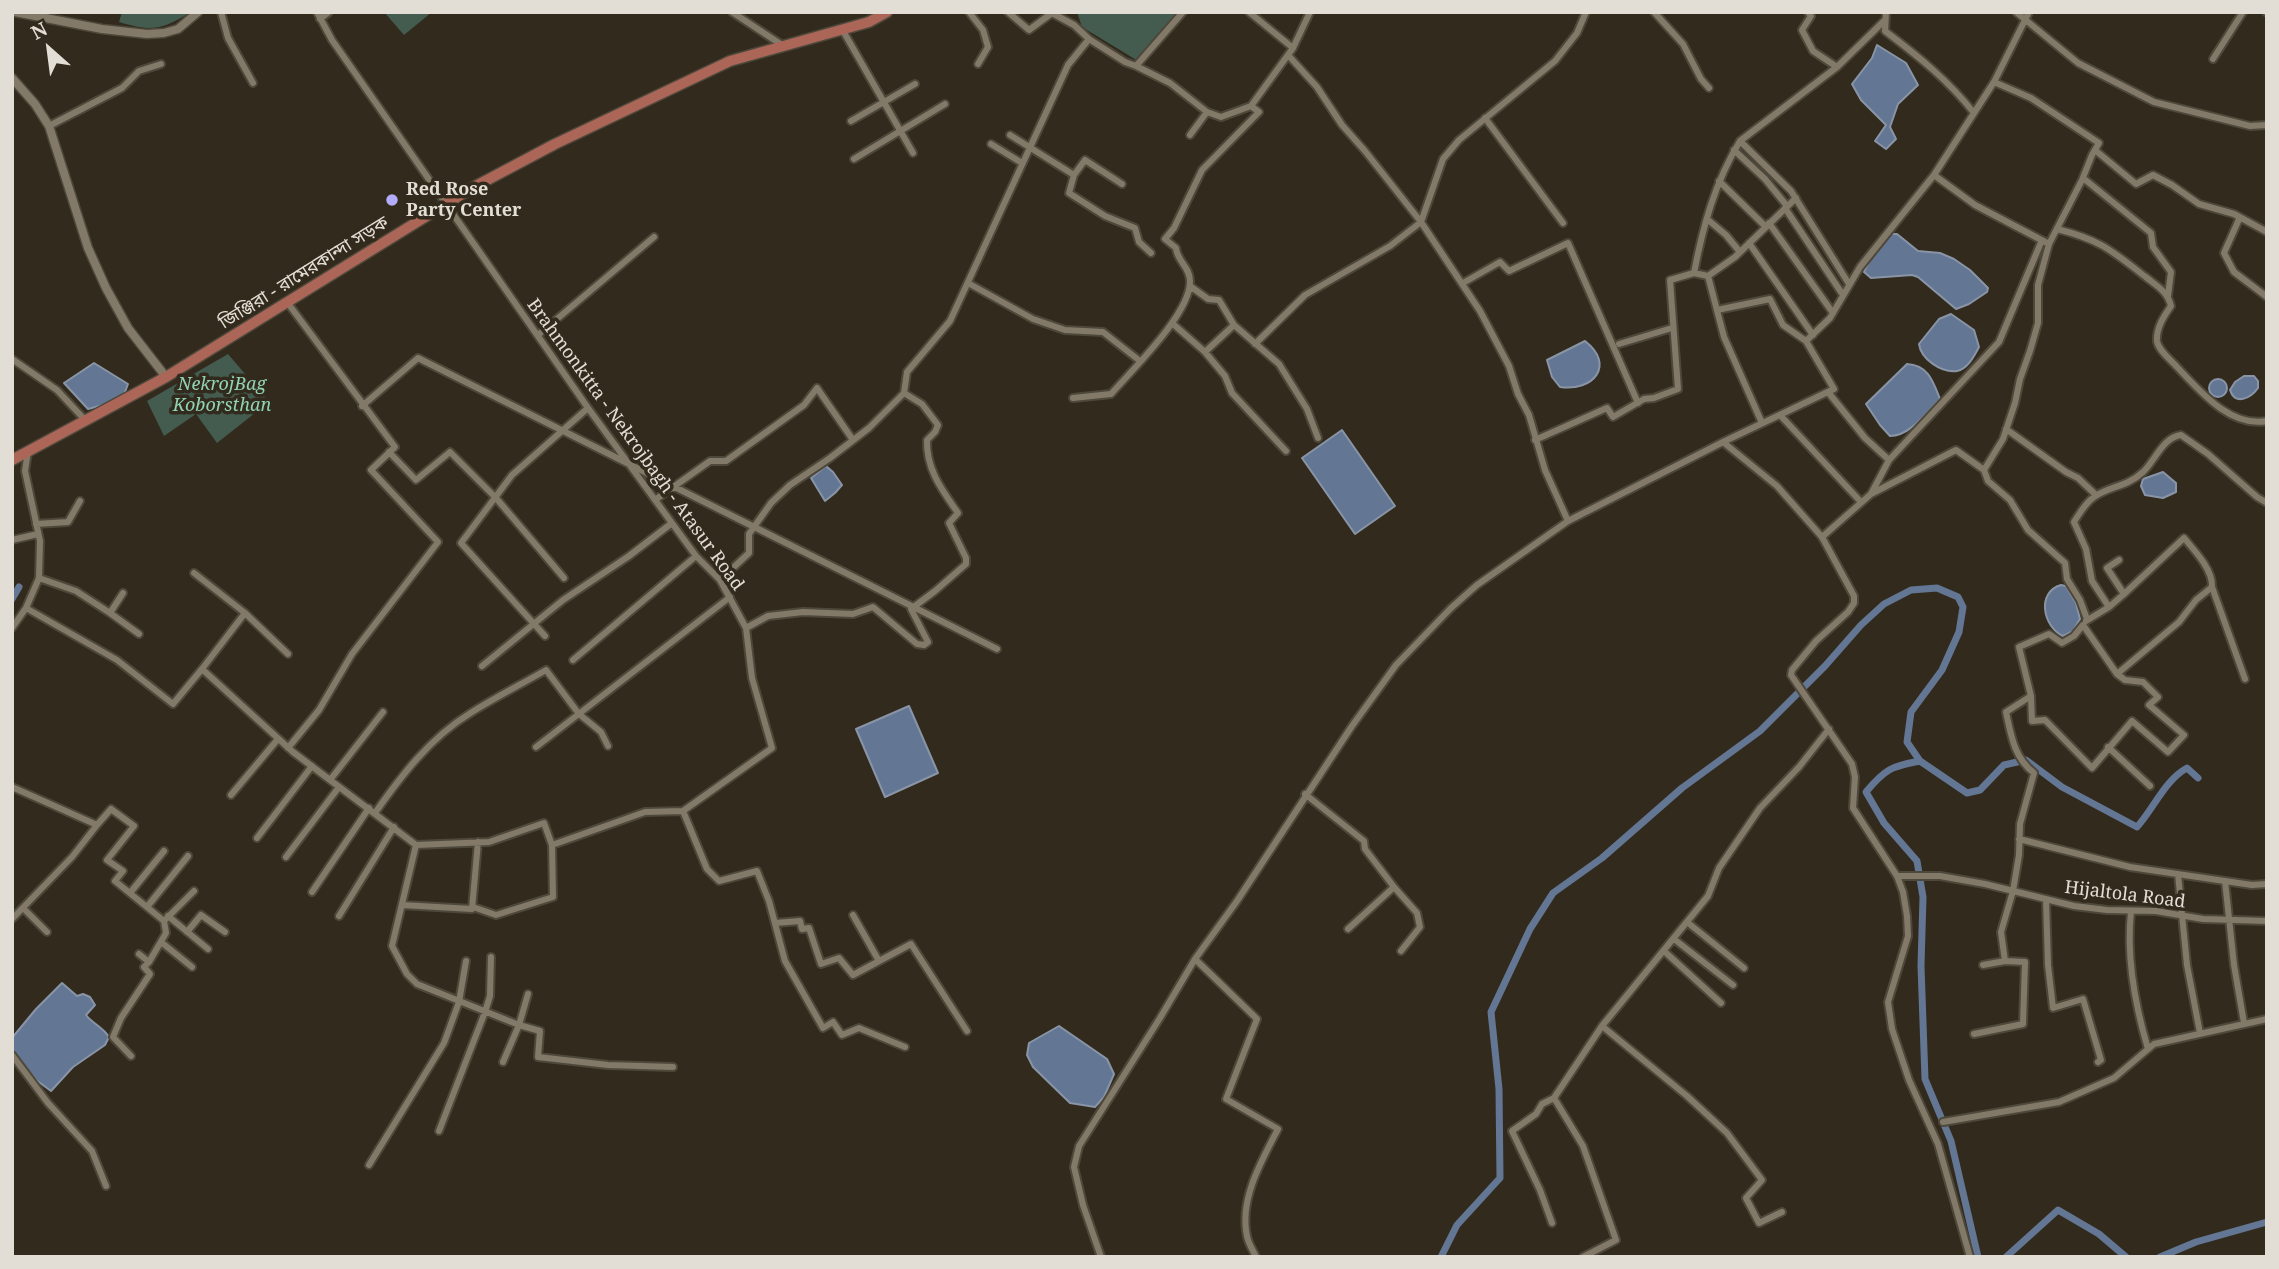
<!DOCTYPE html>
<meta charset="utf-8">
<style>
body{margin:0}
#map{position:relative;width:2279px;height:1269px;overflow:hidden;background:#322a1c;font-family:"Noto Serif",serif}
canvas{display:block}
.frame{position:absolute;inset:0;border:14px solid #e3ded5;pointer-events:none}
.north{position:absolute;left:14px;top:14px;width:70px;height:70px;-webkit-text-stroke:5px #322a1c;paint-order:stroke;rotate:332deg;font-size:19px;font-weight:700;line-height:28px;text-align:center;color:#e3ded5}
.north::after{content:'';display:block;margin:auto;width:24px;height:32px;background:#e3ded5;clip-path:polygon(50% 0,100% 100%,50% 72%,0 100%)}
</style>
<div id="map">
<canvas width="2279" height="1269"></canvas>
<div class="frame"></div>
<div class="north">N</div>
</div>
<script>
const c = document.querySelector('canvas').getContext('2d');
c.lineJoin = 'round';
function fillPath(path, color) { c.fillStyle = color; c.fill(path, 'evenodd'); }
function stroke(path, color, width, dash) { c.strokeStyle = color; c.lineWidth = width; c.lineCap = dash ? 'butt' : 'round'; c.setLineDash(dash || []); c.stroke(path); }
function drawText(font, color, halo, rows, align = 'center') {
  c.font = font + ' "Noto Serif","Noto Sans Bengali",serif'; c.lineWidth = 7; c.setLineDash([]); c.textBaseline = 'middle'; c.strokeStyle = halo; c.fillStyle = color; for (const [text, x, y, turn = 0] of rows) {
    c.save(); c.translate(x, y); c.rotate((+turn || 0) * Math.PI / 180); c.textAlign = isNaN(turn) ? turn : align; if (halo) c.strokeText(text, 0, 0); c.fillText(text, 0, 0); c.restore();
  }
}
fillPath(new Path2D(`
 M 122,12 L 191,12 C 162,30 152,32 119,22 Z
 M 384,12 L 432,12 L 404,35 Z
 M 1077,12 L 1180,12 L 1138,61 L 1082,27 Z
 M 228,354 L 269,402 L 217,443 L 196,414 L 164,436 L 147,401 Z`), '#445b50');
const water = new Path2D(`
 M 1877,45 L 1906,63 L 1918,85 L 1898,104 L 1890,127 L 1896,139 L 1886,149 L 1875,141 L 1886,125 L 1861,100 L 1852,84 L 1872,58 Z
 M 1891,234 L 1897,234 L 1918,251 L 1940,253 L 1954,259 L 1970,270 L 1988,288 L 1987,292 L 1969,304 L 1956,309 L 1918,277 L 1912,275 L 1871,278 L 1864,272 L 1871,256 Z
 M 1951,314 L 1974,330 L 1979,347 C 1974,356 1968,369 1957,371 C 1941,373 1921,359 1919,344 L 1939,319 Z
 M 1585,341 C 1616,365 1593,392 1560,387 L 1552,377 L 1547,360 Z
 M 94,363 L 128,384 L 122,400 L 88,409 L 64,383 Z
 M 1907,364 C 1928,365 1933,381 1940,399 C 1927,412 1910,436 1890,436 L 1880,425 L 1866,404 Z
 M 2244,376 L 2254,376 L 2258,381 L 2258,388 C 2251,398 2235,406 2230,390 L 2235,382 Z
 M2209 388a9 9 0 1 1 18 0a9 9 0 1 1-18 0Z
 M 1342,430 L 1395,506 L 1355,534 L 1302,458 Z
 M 826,466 L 833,472 L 842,485 L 835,493 L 825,501 L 811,478 Z
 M 2163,472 L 2176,483 L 2176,492 L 2163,498 L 2145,495 L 2141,486 L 2143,479 Z
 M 2061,585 L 2066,586 L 2076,603 L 2080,619 L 2073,631 L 2063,636 C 2043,627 2036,592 2061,585 Z
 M 909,706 L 938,773 L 885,797 L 856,729 Z
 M 62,983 L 77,996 L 83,994 L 90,997 L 95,1005 L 86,1015 C 93,1024 103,1027 109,1037 L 105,1045 L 73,1067 L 51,1091 L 36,1080 L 12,1051 L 12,1038 L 36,1009 Z
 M 1059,1026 L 1107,1059 L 1114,1074 L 1104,1097 L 1095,1107 L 1070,1103 L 1033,1067 L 1027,1055 L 1029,1043 Z`);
fillPath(water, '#637693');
stroke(water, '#8995a7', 2);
stroke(new Path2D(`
 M 12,599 L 19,587
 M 1441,1257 L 1457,1225 L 1500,1178 L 1499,1089 L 1491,1012 L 1530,929 L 1553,893 L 1602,858 L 1682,788 L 1760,731 L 1825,666 L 1861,625 L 1884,604 L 1911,590 L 1937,588 L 1958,597 L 1963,607 L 1959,632 L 1942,670 L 1911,712 L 1907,742 L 1920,761
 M 1978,1257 L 1951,1141 L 1925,1079 L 1921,966 L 1923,897 L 1917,861 L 1884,823 L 1866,792 C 1885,769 1892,766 1920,761 L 1967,793 L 1980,790 L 2004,765 L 2026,760 L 2062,787 L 2137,827 C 2154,808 2165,780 2187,768 L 2198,778
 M 2006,1257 L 2058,1210 L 2099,1234 L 2126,1257
 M 2160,1257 L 2196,1242 L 2267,1222`), '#637693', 7);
const minor = new Path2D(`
 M 221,12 L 228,38 L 253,83
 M 317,12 L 332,40 L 371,96 L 588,408 L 696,556 L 720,580 L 746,628 L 752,678 L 772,748 L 683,811 L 707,869 L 719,881 L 757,871 L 769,901 L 785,961 L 823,1028 L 833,1022 L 842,1035 L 859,1028 L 905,1047
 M 732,12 L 782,45
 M 969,12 L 983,30 L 988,47 L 978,64
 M 1008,12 L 1029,30 L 1052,13 L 1074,25 L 1089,39
 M 1249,12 L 1293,48
 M 1654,12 L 1683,44 L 1701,79 L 1709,88
 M 1808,12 L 1811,16 L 1802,30 L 1813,51 L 1837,67
 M 1886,12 L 1885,31 C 1918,56 1949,81 1974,113
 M 2016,12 L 2078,63 L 2154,102 L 2250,126 L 2267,125
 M 2266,12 L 2267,13
 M 320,19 L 329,12
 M 842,29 L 913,153
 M 1288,55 L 1317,87 L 1342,125 L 1365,151 L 1421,222 L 1480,311 L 1509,366 L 1518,394 L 1529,415 L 1545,470 L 1568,521
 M 2213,59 L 2243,12
 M 1994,82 L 2031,98 L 2099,143 L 2092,155 L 2082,180 L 2049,244
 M 1251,106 L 1293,48 L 1310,12
 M 1485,118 L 1563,223
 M 851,121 L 915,84
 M 49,126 L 122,88 L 139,71 L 161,64
 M 1010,135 L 1074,175
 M 1190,135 L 1207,112
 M 991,144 L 1022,163
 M 1734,150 L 1765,179 L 1787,206
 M 2095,150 L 2136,184 L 2153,175 L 2172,185 L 2199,204 L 2234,214 L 2267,232
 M 854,159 L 945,104
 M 1934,175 L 1975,205 L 2049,244 L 2038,285 L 2038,323 L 2030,351 L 2020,379 L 2015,403 L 2003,439 L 1984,470 L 1988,481 L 2010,500 L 2028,530 L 2065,563 L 2067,579 L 2080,600 L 2087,619
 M 2083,178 L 2151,233 L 2153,247 L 2171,272 L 2168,296
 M 1719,181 L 1765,226
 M 1122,184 L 1085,160 L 1074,175 L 1069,193 L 1105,216 L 1135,228 L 1139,242 L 1151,253
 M 1785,208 L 1843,295
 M 2240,217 L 2224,253 L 2234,272 L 2267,297
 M 1707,219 L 1726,235 L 1740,252
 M 1769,223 L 1833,313
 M 2057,229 C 2101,240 2112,251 2147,278 C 2157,286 2168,292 2171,306 C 2164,316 2156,328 2157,341 C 2158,350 2171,360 2177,367 C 2200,391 2230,428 2267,421
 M 1749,243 L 1813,335
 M 1694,273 L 1708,276 L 1724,337 L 1762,423
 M 1708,276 L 1735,257 L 1796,198
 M 968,283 L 1033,319 L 1065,330 L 1103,332 L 1140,361
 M 1463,283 L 1500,262 L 1509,271 L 1568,243 L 1638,403
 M 1849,284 L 1791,191 L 1740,141 L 1837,67 L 1885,20
 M 1190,286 L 1208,299 L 1219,300 L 1234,325 L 1279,364 L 1307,409 L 1318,438
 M 287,302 L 395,447 L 371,470 L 438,542 L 352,654 L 319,710 L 288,748
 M 1717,310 L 1770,299 L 1783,325 L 1806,341
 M 1172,323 L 1205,352 L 1225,376 L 1232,393 L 1286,451
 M 538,335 L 654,237
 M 1255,344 L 1305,295 L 1390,246 L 1421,222 L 1443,159 L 1459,140 L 1555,61 L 1577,33 L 1586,12
 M 1619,344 L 1672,328
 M 1205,352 L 1234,325
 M 12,359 L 57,390 L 86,421
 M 1828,392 L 1865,438 L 1889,460
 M 1073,398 L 1111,394 C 1132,370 1191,313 1190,281 C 1190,267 1177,261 1176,248 L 1165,239 L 1174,228 L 1202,170 L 1259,112 L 1251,106 L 1221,117 L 1207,112 L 1170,83 L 1136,66
 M 362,406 L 418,358 L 997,649
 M 1780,415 L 1861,502
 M 2006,429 L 2066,472 L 2078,478 L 2096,495
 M 1535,440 L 1607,408 L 1613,417 L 1644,399 L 1654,398 L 1678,389 L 1670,280 L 1694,273 C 1703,226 1715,182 1740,141
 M 1723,442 L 1834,389 L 1806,341 L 1830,318 L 1860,267 L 1934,175 L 1994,82 L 2029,12
 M 389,452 L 416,480 L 450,452 L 496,498 L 564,578
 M 1871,494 L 1889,460 L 1999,342 L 2042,240
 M 655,500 L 710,461 L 726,461 L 804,405 L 817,388 L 853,440
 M 36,524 L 68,522 L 80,501
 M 1822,537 L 1871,494 L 1956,450 L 1984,470
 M 12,540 L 38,534
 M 194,573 L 245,613
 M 39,578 L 76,591 L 110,613 L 123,593
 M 720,580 L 749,553 L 749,534 L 771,503 L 790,485 L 830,458 L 869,428 L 904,393 L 907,372 L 950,321 L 1068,65 L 1089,39 L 1125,62 L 1136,66 L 1183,12
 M 2212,587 L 2245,679
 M 2109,607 L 2092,581 L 2086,549 L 2074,522 C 2080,513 2085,503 2094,497 C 2109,486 2127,487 2143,472 C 2155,461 2163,437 2181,435 L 2208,454 L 2257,497 L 2267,503
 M 26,608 L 117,660 L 173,704 L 202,669 L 293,752 L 416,845 L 392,946 L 407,974 L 417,984 L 519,1025 L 540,1031 L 538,1057 L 608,1065 L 673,1067
 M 110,613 L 139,634
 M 2086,621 L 2109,607 L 2124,594 L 2107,568 L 2119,560
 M 12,628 L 26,608 L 39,578 L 40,541 L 25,471 L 28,451
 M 746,628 L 768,616 L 803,612 L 853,614 L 873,607 L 917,644 L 924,645 L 928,642 L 911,609 L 935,591 L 966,564 L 966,558 L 949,523 L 958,513 C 942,490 926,469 927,440 L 935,432 L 938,425 L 922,404 L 904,393
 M 545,636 L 461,543 L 512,475 L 588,408
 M 573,660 L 696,556
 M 482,666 L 563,600 L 629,556 L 672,523
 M 202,669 L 245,613 L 288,654
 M 2117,674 L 2179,622 L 2196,600 L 2212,587 C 2213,570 2195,551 2184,538 L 2124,594
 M 536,747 L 730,597
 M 2108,747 L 2150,786
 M 330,780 L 383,712
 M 12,787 L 97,825 L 72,857 L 12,919
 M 1305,794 L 1364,841 L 1365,849 L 1394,887 L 1348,929
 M 231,795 L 278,739
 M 375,813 C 401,776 430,738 469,714 C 494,698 520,685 546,670 L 579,714 L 601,732 L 608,746
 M 97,825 L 111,809 L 134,826 L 107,860 L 123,871 L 115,881 L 164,921 L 194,891
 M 257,838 L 312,766
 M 2019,839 L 2130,867 L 2252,885 L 2267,884
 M 416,845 L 489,842 L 544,823 L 552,845 L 645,812 L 683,811
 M 286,857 L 339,787
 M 2178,874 L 2187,965 L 2200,1033
 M 1897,876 L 1940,876 L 1985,884 L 2074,906 L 2107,910 L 2156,911 L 2203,919 L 2267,921
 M 2225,881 L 2234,965 L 2244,1023
 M 1394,887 L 1417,913 L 1420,927 L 1401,951
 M 312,892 L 369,808
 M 130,893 L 164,851
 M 2046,899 L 2048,965 L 2053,1008 L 2083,999 L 2101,1060 L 2098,1062
 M 402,905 L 472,909 L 478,842
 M 147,907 L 188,856
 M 473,907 L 496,915 L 553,897 L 552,845
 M 23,908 L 47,932
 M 2131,911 C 2126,957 2135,1005 2148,1049
 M 853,915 L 879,961
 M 168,916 L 208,949
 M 339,916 L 394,827
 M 1687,922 L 1744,968
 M 775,923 L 800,921 L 802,929 L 809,928 L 821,964 L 839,958 L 853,975 L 911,944 L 967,1031
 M 187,932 L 201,915 L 225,932
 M 1674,939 L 1733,985
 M 161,942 L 192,967
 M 1664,951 L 1721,1003
 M 139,954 L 149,962 L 166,933 L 164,921
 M 1195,959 L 1257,1019 L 1226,1099 L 1278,1129 C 1262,1160 1239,1199 1247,1236 C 1248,1243 1253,1250 1256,1257
 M 1983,965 L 2005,961 L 2001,932 L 2013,891 L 2019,855 L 2020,824 L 2034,773 C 2014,758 2011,735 2006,712 L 2031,696 L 2032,721 L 2045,720 L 2092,768 L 2132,721 L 2168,752 L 2184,735 L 2149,705 L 2158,697 L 2143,682 L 2125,680 L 2117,674 L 2083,625 L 2074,636 L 2062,643 L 2049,634 L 2019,647 L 2031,696
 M 1602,1026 L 1687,1096 L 1727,1133 L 1762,1180 L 1746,1198 L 1759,1223 L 1782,1212
 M 1974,1034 L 2023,1024 L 2025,962 L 2005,961
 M 12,1055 L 48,1103 L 92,1151 L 106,1186
 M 131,1056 L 113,1037 L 121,1018 L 150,974 L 144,967 L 149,962
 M 503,1062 L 519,1025 L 528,994
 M 1554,1098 L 1583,1146 L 1616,1240 L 1583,1257
 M 1943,1122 L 2059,1102 L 2114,1078 L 2154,1044 L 2267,1019
 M 439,1131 L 485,1012 L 490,996 L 491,957
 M 369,1165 L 444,1043 L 459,1002 L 466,961
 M 1552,1223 L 1540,1190 L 1512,1131 L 1536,1114 L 1542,1104 L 1554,1098 L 1602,1026 L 1708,896 L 1719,868 L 1760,808 L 1799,767 L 1829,729
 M 1101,1257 L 1083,1205 L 1074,1167 L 1079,1146 L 1160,1018 L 1195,959 L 1237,901 L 1352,726 L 1396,665 L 1451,608 L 1477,585 L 1568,521 L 1723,442 L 1777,486 L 1822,537 L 1854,596 L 1854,603 L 1848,612 L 1816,641 L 1792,670 L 1791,675 L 1852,764 L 1855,777 L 1853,808 L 1897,876 L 1903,892 L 1907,916 L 1908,936 L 1888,1002 L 1892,1029 L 1909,1080 L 1938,1144 L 1970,1257`);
const tertiary = new Path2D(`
 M 15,12 L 102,29 L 147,34 L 164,33 L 178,29 L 198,12
 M 12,78 L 35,104 L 49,126 L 88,248 L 106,288 L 128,328 L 166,377`);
const primary = new Path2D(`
 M 12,460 L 166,377 L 472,188 L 555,144 L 730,61 L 869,22 L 887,12`);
stroke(minor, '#4e483b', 10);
stroke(tertiary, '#4e483b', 11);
stroke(primary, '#4e483b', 13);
stroke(minor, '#827968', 6);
stroke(tertiary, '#827968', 8);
stroke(primary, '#ab6657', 10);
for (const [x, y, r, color] of [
 [392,200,7,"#b1adfa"]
]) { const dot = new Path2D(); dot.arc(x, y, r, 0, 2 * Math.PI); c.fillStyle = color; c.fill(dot); stroke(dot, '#322a1c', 2.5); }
drawText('bold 18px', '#e3ded5', '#322a1c', [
 ["Red Rose",406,190],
 ["Party Center",406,211]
], 'left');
drawText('18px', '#e3ded5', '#322a1c', [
 ["জিঞ্জিরা - রামেরকান্দা সড়ক",304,273,-32],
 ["Brahmonkitta - Nekrojbagh - Atasur Road",635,445,54],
 ["Hijaltola Road",2125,895,7]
]);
drawText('italic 18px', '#90d3b4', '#322a1c', [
 ["NekrojBag",222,385],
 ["Koborsthan",222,406]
]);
</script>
